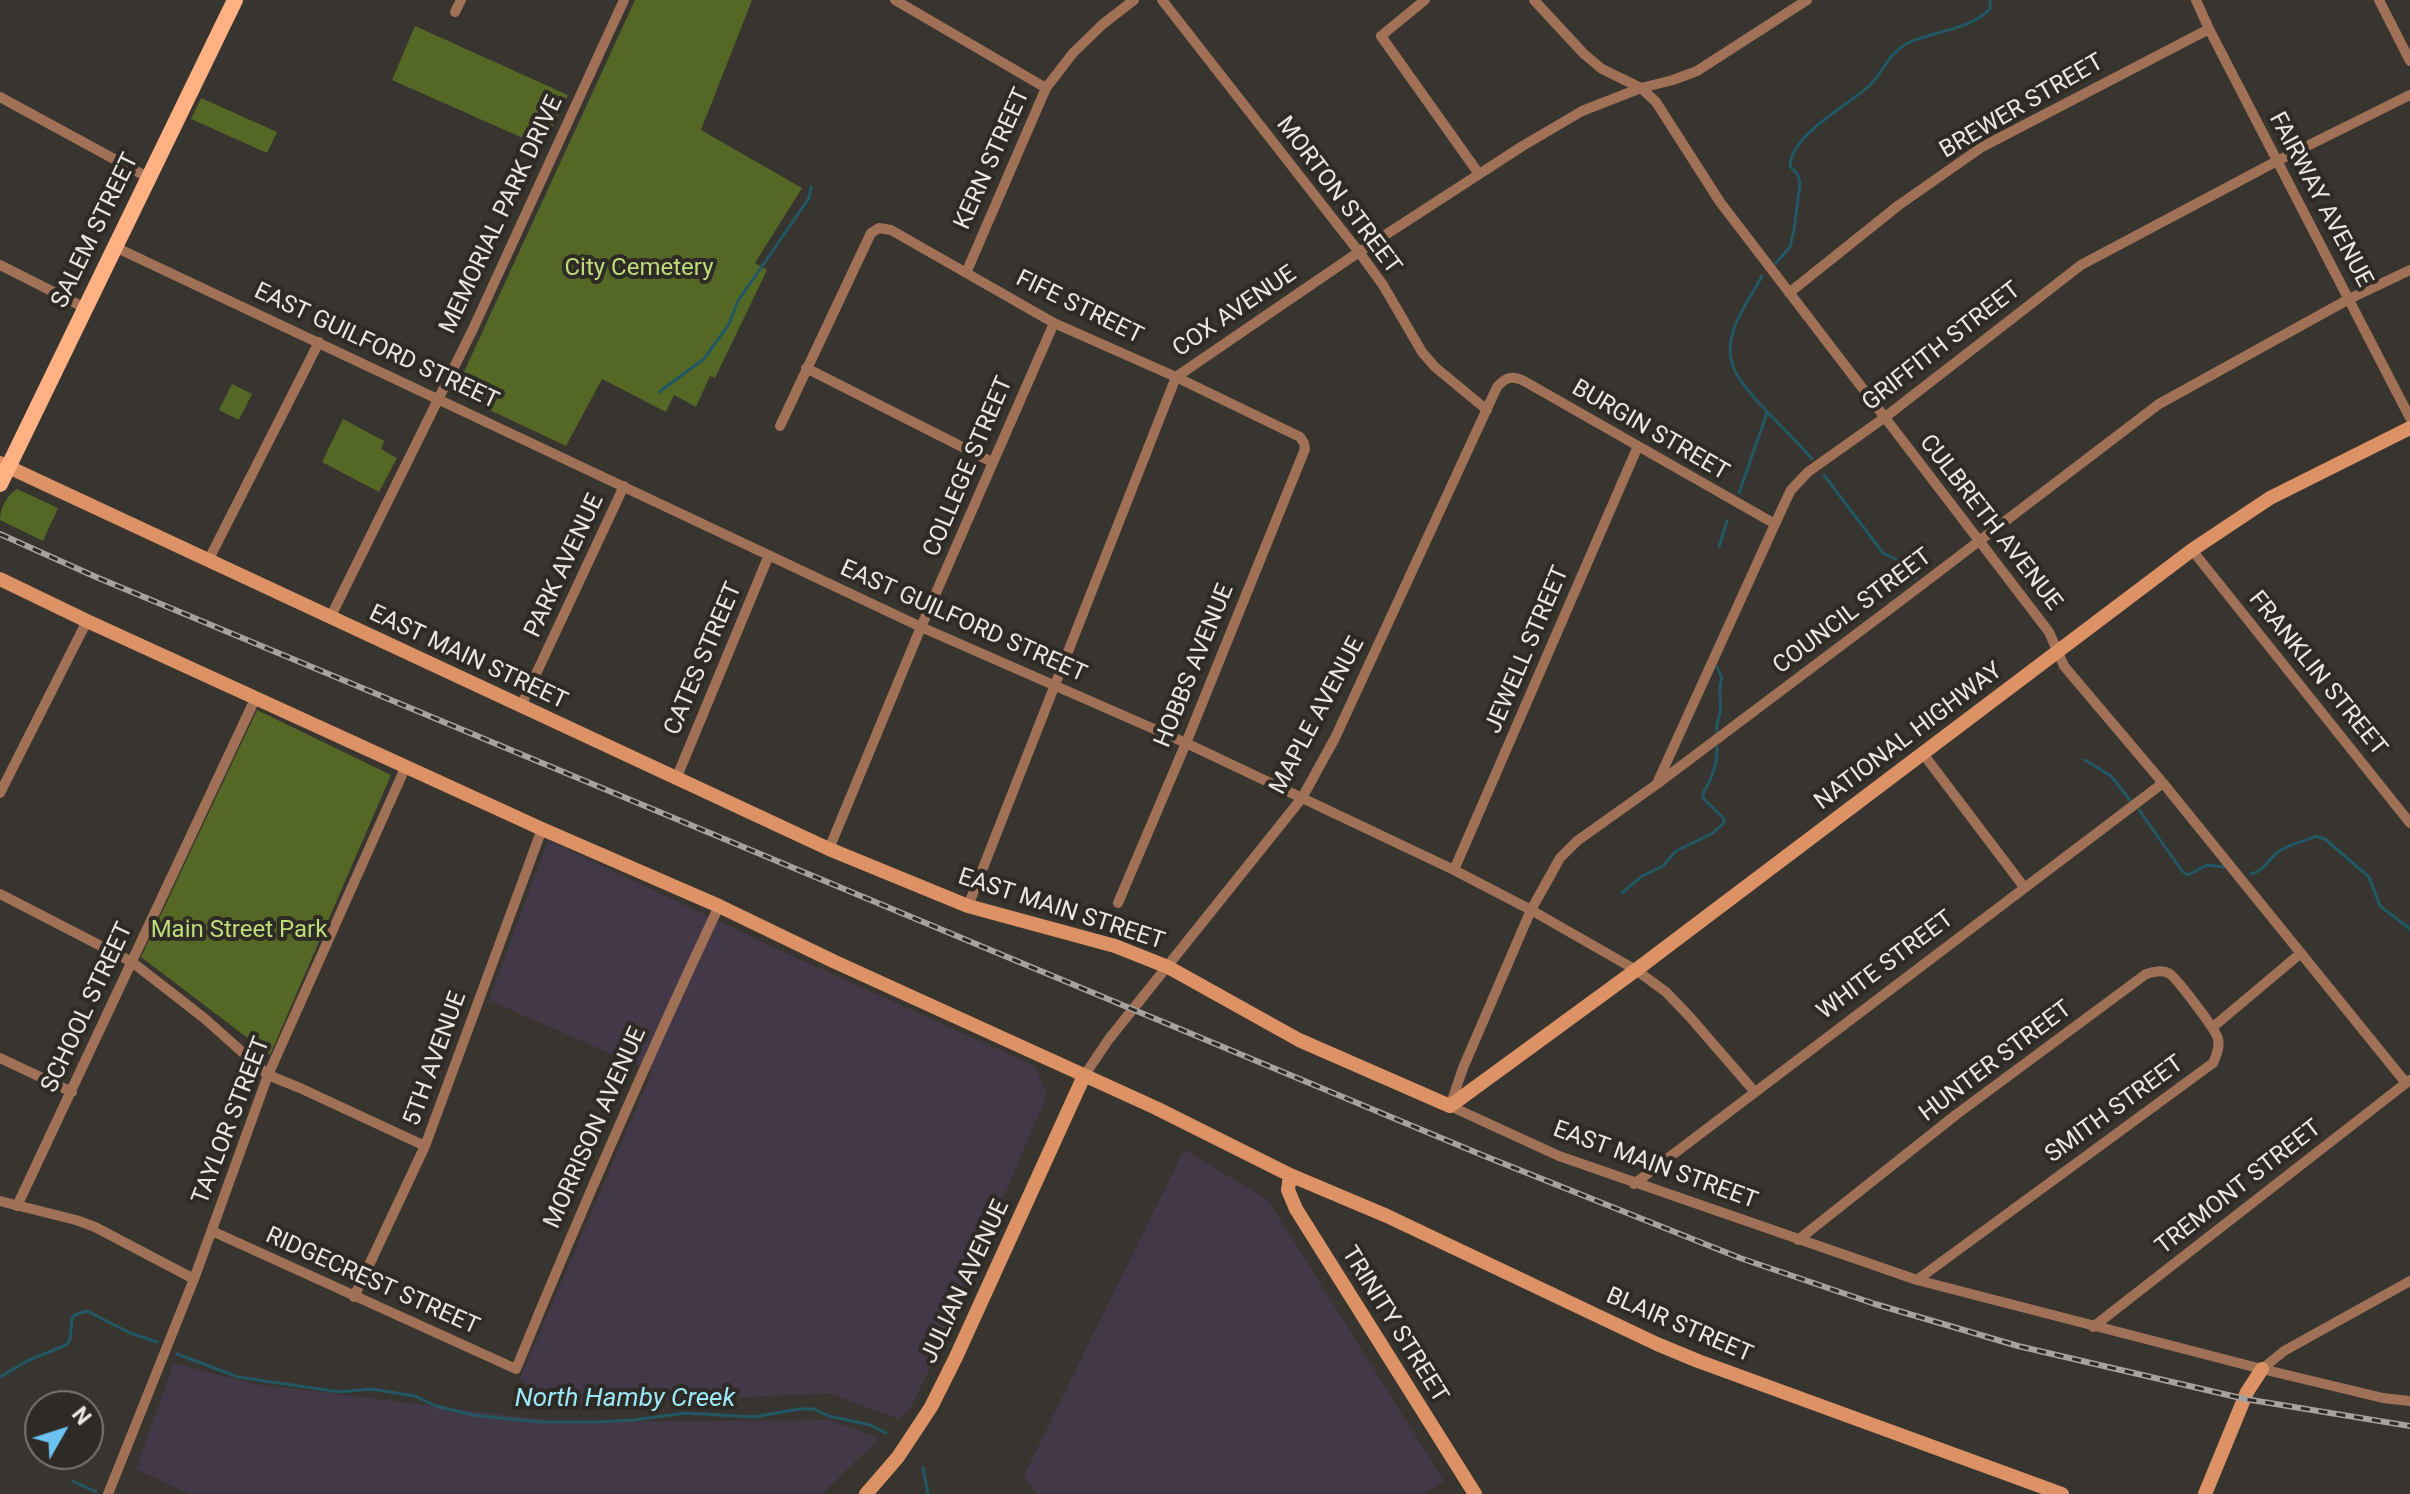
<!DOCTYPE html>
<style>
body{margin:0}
#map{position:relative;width:2410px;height:1494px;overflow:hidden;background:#38342f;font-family:Roboto,sans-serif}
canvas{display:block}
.north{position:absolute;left:24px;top:1390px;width:80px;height:80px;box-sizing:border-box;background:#2e2a25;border:2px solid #797671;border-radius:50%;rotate:51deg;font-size:22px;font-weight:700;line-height:32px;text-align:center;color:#eae7e4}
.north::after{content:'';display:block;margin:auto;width:28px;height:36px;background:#6cc3f2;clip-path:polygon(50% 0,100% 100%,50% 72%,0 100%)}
</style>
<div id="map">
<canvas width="2410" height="1494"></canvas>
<div class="north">N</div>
</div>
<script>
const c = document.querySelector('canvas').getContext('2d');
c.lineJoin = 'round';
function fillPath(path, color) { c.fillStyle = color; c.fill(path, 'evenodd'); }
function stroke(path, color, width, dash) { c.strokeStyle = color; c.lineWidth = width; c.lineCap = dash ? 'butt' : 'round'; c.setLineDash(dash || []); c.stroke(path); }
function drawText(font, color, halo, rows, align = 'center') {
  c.font = font + ' Roboto,sans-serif'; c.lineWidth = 8; c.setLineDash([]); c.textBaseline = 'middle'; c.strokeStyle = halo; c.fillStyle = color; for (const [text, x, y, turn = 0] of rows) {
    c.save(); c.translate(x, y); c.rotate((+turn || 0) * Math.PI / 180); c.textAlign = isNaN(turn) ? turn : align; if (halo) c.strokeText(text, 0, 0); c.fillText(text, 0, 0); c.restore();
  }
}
fillPath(new Path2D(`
 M 548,840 L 786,953 L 1035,1066 L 1047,1095 L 943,1339 L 911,1408 L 898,1419 L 829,1393 L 544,1407 L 520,1378 L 652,1072 L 489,1000 Z
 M 1184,1150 L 1268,1200 L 1444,1481 L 1423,1494 L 1036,1494 L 1024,1475 Z
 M 174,1363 L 254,1384 L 564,1422 L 830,1420 L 879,1438 L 822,1494 L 189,1494 L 136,1469 Z`), '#433847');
fillPath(new Path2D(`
 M 635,0 L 752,0 L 701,130 L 802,188 L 755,263 L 767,270 L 715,378 L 710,376 L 696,407 L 674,395 L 666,412 L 602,379 L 566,446 L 460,396 L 457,387 Z
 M 415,26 L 568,95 L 543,147 L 392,80 Z
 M 201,98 L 277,132 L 267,153 L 191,119 Z
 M 232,384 L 252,394 L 239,420 L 219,410 Z
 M 343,419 L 384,441 L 381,449 L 397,458 L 379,492 L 322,462 Z
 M 17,489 L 58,508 L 43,541 L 0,520 C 0,508 7,495 17,489 Z
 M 257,710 L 391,775 L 270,1055 L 141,957 Z`), '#556725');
stroke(new Path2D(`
 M 1776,263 L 1790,247 L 1794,230 L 1800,183 L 1798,175 L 1790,166 C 1791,134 1849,105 1870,85 C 1883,72 1889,53 1906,44 C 1933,30 1967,32 1990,9 L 1990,0
 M 1762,276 C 1753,294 1738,313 1733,332 C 1730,342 1729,353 1732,363 C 1738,389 1793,435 1812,459
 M 659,392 L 704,359 L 711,349 L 729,324 L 738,301 L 809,198 L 811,187
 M 1824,475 L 1883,553 L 1903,563 L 1915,578
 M 1739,493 L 1767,413
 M 1719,547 L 1727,521
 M 1717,732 C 1715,723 1719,721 1720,712 C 1722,701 1717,690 1722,679 L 1717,667
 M 2085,760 L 2111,776 L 2130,800
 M 2139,810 L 2182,871 L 2188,875 L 2207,865 L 2224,867
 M 2251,874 C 2264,871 2268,860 2278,852 C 2288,844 2304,842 2316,836 L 2325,839 L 2369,877 L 2380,906 L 2410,929
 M 1622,893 L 1642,876 L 1663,866 L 1676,851 L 1713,833 L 1724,823 L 1724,819 L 1703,798 L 1703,793 C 1711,781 1718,762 1717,747
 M 177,1354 L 238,1377 L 339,1392 L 371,1389 L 415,1396 L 436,1406 L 473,1415 L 509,1419 L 541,1422 L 596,1422 L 633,1420 L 686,1413 L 754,1417 L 799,1409 L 814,1409 L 829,1416 L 870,1425 L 886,1433
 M 0,1377 L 27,1361 L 66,1345 L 70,1340 L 72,1318 L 75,1315 L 87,1311 L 130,1333 L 157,1342
 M 923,1468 L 928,1494
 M 73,1481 L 96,1492`), '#215864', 3);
stroke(new Path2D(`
 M 895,0 L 1046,88
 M 1162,0 L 1359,252 L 1383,285 L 1422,352 L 1435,367 L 1487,410
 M 1425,0 L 1381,36 L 1479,174
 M 1534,0 L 1584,54 L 1602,69 L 1641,88 L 1656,102 L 1720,202 L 2049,632 L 2064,666 L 2163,783 L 2406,1083
 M 2196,0 L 2209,29 L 2410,418
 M 2379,0 L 2410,61
 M 455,12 L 461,0
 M 0,97 L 149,178
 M 115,247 L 921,627 L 1186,743 L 1454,870 L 1531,910 L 1636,970 L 1666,992 L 1689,1016 L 1754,1091
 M 0,265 L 85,308
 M 2410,270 L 2349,299 L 2159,404 L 1903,599 L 1657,784 L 1577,841 L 1560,858 L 1531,910 L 1463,1068 L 1450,1106 L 1559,1156 L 1917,1280 L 2262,1369 L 2383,1398 L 2410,1401
 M 966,273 L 1046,88 L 1073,53 L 1103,24 L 1134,0
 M 1789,293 L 1899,205 L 1982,147 L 2209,29
 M 806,368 L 992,462
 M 780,426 L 871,233 L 879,228 L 891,230 L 1054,323 L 1176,377 L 1300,437 L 1304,443 L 1305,449 L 1186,743 L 1118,903
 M 2192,550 L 2410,823
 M 208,561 L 319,342
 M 330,618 L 473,329 L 624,0
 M 521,706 L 624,486
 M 1924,755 L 2024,887
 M 676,779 L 769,555
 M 1658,781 L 1786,500 L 1791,490 L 1808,472 L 1884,418 L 2081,265 L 2277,161 L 2410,95
 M 0,793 L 87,621
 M 829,849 L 921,627 L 1054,323
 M 1454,870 L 1638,446
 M 0,894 L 132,962 L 204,1018 L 268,1075 L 300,1088 L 425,1146
 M 968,906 L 1176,377 L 1359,252 L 1521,147 L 1582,111 L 1641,88 L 1673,80 L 1697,71 L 1807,0
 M 2213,1027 L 2301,953
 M 0,1058 L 72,1092
 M 1084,1076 L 1109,1039 L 1302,798 L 1335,738 L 1497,387 C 1506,377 1512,375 1524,381 L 1775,524
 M 1634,1184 L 2163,783
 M 0,1201 L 76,1220 L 95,1227 L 194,1279
 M 17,1206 L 256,697
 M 212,1231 L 516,1369 C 580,1213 647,1059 719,906
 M 1798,1240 L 1957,1114 L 2146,974 C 2154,972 2162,969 2170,974 C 2177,979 2217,1031 2218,1039 C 2220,1048 2216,1056 2213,1063 L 1917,1280
 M 354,1297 L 425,1146 L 542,829
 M 2093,1327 L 2410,1080
 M 2262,1369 L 2284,1351 L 2410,1281
 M 108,1494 L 194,1279 L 268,1075 L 406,766`), '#a07156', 10);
stroke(new Path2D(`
 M 0,463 L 829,849 L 968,906 L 1115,946 L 1168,967 L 1299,1040 L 1450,1106 L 1636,970 L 2192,550 L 2270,498 L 2410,428
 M 0,579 L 87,621 L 542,829 L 719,906 L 833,961 L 1156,1108 L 1290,1175 L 1387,1216 L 1657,1344 L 1698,1361 L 2062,1494
 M 1290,1175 L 1288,1190 L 1296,1209 L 1475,1494
 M 866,1494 L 898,1457 L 931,1407 L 956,1357 L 1084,1076
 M 2205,1494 L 2247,1392 L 2262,1369`), '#dd9265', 14);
stroke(new Path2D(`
 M 0,484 L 235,0`), '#ffb183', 16);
const rail = new Path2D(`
 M 0,534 L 96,577 L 1482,1155 L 1740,1258 L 1875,1304 L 2018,1346 L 2245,1399 L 2410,1426`);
stroke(rail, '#a6a39f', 6);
stroke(rail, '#2e2a25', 3, [9]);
drawText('24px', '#eae7e4', '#2e2a25', [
 ["BREWER STREET",2022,107,-30],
 ["KERN STREET",993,159,-66],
 ["MORTON STREET",1338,196,53],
 ["FAIRWAY AVENUE",2320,200,62],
 ["MEMORIAL PARK DRIVE",502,215,-65],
 ["SALEM STREET",96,231,-64],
 ["FIFE STREET",1079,308,26],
 ["COX AVENUE",1235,312,-34],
 ["EAST GUILFORD STREET",376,347,25],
 ["GRIFFITH STREET",1942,347,-38],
 ["BURGIN STREET",1650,431,30],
 ["COLLEGE STREET",969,467,-67],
 ["CULBRETH AVENUE",1990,523,52],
 ["PARK AVENUE",565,566,-65],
 ["COUNCIL STREET",1853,612,-37],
 ["EAST GUILFORD STREET",963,622,24],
 ["JEWELL STREET",1528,650,-67],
 ["EAST MAIN STREET",468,658,25],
 ["CATES STREET",704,659,-67],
 ["HOBBS AVENUE",1195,666,-68],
 ["FRANKLIN STREET",2317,674,51],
 ["MAPLE AVENUE",1318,716,-62],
 ["NATIONAL HIGHWAY",1909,737,-37],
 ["EAST MAIN STREET",1061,910,18],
 ["WHITE STREET",1886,966,-37],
 ["SCHOOL STREET",88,1008,-65],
 ["5TH AVENUE",436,1059,-70],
 ["HUNTER STREET",1996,1062,-37],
 ["SMITH STREET",2115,1110,-36],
 ["TAYLOR STREET",232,1121,-69],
 ["MORRISON AVENUE",596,1128,-66],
 ["EAST MAIN STREET",1655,1166,20],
 ["TREMONT STREET",2239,1188,-38],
 ["RIDGECREST STREET",372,1282,24],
 ["JULIAN AVENUE",966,1282,-65],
 ["TRINITY STREET",1394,1325,58],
 ["BLAIR STREET",1679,1326,23]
]);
drawText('24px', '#bedc79', '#2e2a25', [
 ["City Cemetery",639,269],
 ["Main Street Park",239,931]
]);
drawText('italic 26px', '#9be7f7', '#2e2a25', [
 ["North Hamby Creek",625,1399]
]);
</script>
